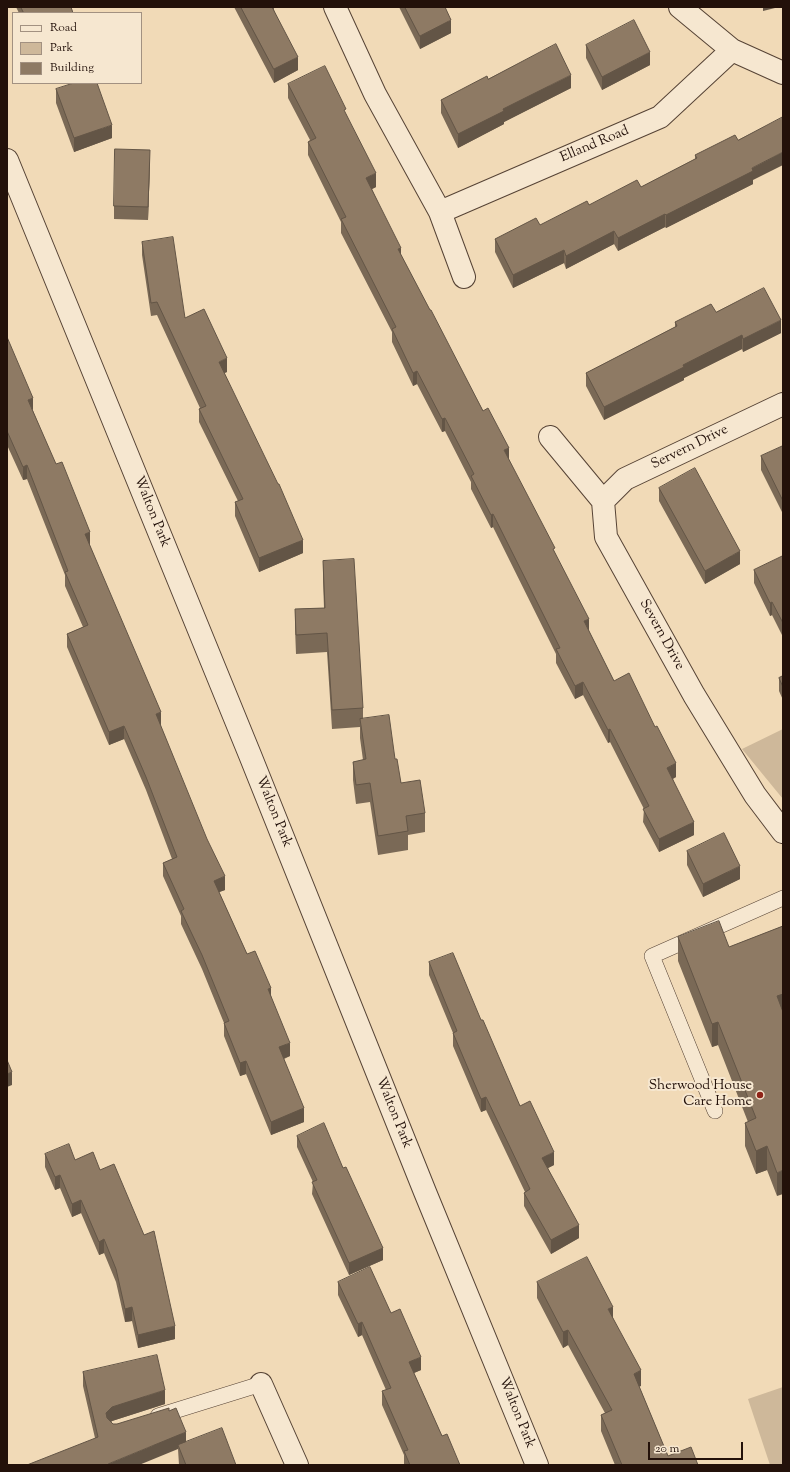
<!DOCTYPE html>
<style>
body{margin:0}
#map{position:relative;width:790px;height:1472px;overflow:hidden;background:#f1dab7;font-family:"Sorts Mill Goudy",serif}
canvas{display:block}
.frame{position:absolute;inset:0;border:8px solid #23110a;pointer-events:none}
.legend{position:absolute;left:12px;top:12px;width:130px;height:72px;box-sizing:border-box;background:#f6e7d0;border:1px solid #a29181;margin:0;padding:5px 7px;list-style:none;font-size:12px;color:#23110a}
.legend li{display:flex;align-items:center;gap:8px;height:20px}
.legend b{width:20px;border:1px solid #a29181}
.scale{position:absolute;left:648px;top:1442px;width:95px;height:18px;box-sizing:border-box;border:2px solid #23110a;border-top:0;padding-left:5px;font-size:12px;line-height:14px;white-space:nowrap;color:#23110a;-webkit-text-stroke:3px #f6e7d0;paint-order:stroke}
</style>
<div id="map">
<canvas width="790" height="1472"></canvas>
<div class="frame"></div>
<ul class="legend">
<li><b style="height:5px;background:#f6e7d0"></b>Road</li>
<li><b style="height:11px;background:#ceb89a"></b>Park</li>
<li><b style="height:11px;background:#8e7a64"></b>Building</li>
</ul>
<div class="scale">20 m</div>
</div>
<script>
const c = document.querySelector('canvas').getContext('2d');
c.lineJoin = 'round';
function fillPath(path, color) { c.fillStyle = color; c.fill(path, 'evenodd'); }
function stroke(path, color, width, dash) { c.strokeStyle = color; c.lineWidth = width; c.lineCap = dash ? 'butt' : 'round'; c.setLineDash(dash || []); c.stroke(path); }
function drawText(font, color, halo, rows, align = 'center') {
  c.font = font + ' "Sorts Mill Goudy",serif'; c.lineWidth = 4; c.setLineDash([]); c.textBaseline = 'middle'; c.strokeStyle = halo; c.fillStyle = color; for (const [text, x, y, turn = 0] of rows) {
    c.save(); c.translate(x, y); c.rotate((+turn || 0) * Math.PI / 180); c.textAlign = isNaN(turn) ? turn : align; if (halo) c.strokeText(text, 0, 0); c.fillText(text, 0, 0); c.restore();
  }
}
fillPath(new Path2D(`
 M 783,729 L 783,799 L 742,749 Z
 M 783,1387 L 783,1465 L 770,1465 L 748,1399 Z`), '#ceb89a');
const lane = new Path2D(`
 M 715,1111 L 652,956 L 783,898
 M 158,1416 L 261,1384`);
const street = new Path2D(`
 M 335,7 L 375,94 L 440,212
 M 680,7 L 732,50 L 783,73
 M 7,160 L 250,755 L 425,1192 L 537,1465
 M 464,277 L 440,212 L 660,117 L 732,50
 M 550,437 L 603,501 L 606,537 L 694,695 L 755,795 L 783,832
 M 603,501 L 625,479 L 783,404
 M 261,1384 L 297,1465`);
stroke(lane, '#564335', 16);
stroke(street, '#564335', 24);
stroke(lane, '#f6e7d0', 15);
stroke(street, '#f6e7d0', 22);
fillPath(new Path2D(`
 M 16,7 L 71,7 L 73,13 L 19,13 Z
 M 234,7 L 274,7 L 274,10 L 298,70 L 274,83 Z
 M 399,7 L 445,7 L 451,33 L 420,49 Z
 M 586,45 L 650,65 L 602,90 L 586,58 Z
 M 488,79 L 571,88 L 504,122 L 504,124 L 458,148 L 441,113 L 441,100 Z
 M 288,84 L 346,114 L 376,187 L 372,189 L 401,255 L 509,460 L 555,553 L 589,631 L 614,681 L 676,777 L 673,779 L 694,835 L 659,852 L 643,822 L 644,809 L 610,742 L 608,743 L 583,695 L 575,699 L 556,663 L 556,654 L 493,527 L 491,528 L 471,489 L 471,482 L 445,431 L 442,432 L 417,384 L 413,386 L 392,342 L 392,332 L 341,233 L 341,222 L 308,155 L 308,142 L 310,140 L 288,98 Z
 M 56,89 L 112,138 L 74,152 L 56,103 Z
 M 695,155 L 753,180 L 753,184 L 666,228 L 665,227 L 618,251 L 614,244 L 566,269 L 564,263 L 513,288 L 495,252 L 495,239 L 540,225 L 589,205 L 641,187 L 695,159 Z
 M 150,163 L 148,220 L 114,219 L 114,206 Z
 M 142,242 L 185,318 L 227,372 L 224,373 L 303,553 L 259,572 L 235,516 L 235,502 L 238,501 L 199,422 L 199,409 L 200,408 L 157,315 L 151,316 L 142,255 Z
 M 716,312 L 781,333 L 743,352 L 742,349 L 684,378 L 684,380 L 604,420 L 586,386 L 586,373 L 675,327 L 675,322 Z
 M 7,337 L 33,411 L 90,546 L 225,890 L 219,892 L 247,954 L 271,996 L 290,1056 L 284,1059 L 304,1122 L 271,1135 L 246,1074 L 240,1076 L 224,1036 L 224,1023 L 202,969 L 181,924 L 181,916 L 163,876 L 163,863 L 172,859 L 146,790 L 124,739 L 109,745 L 67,647 L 67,634 L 83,627 L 65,586 L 65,575 L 27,479 L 23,480 L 7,445 Z
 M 783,446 L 783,514 L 761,470 L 761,456 Z
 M 659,488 L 740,564 L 705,584 L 659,501 Z
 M 783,556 L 783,637 L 772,615 L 770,616 L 754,583 L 754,570 Z
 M 323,561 L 363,708 L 363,719 L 395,759 L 401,783 L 425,813 L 425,832 L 408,835 L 408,850 L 378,855 L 370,802 L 356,804 L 353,780 L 353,762 L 363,760 L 360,738 L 360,727 L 332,729 L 327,652 L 296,654 L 295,628 L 295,609 L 324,608 L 323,580 Z
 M 783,676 L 783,700 L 779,691 L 779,678 Z
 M 687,851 L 740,879 L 703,897 L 687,865 Z
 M 783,926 L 777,1196 L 767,1170 L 756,1174 L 745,1146 L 745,1123 L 748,1122 L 718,1045 L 712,1047 L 678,961 L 678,937 L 729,947 Z
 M 429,962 L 481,1020 L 520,1106 L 554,1165 L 548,1168 L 579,1238 L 551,1254 L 524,1206 L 524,1193 L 525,1192 L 486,1110 L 481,1112 L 453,1046 L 453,1033 L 429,975 Z
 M 297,1136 L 343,1168 L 383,1260 L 349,1275 L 312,1194 L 313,1182 L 297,1147 Z
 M 45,1154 L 75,1160 L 175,1339 L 138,1348 L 132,1321 L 125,1322 L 116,1282 L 104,1253 L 99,1255 L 81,1213 L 72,1217 L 60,1188 L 55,1190 L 45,1167 Z
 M 338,1282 L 391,1313 L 421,1370 L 414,1373 L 442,1436 L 460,1465 L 404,1465 L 404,1455 L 382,1405 L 382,1391 L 386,1390 L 362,1335 L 358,1337 L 338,1295 Z
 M 537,1282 L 613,1318 L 641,1386 L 639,1386 L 668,1456 L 698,1465 L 615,1465 L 601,1431 L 601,1415 L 605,1413 L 568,1345 L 563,1348 L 537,1298 Z
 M 83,1372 L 165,1404 L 112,1421 L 111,1422 L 113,1424 L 117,1424 L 169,1411 L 186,1442 L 236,1465 L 179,1465 L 178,1449 L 95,1438 L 83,1386 Z`), '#7a6956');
fillPath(new Path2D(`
 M 763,7 L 779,7 L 763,11 Z
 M 451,20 L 451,33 L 420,49 L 420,36 Z
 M 650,52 L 650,65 L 602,90 L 602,77 Z
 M 298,57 L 298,70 L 274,83 L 274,69 Z
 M 571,75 L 571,88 L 504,122 L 504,124 L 458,148 L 458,134 L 503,109 Z
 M 112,125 L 112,138 L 74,152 L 74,138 Z
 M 150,150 L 150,163 L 148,220 L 148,207 Z
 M 783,152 L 783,165 L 753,180 L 753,184 L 666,228 L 666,215 L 752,168 Z
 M 376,173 L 376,187 L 366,192 L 366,178 Z
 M 665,214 L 665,227 L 618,251 L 618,238 Z
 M 614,231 L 614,244 L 566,269 L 566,256 Z
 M 401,248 L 401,261 L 398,249 Z
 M 564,250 L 564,263 L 513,288 L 513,275 Z
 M 781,320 L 781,333 L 743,352 L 743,339 Z
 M 742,335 L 742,349 L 684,378 L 684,380 L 604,420 L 604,407 L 683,365 Z
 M 227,358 L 227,372 L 219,375 L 219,362 Z
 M 417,371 L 417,384 L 413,386 L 413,373 Z
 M 33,398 L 33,411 L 28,400 Z
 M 445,418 L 445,431 L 442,432 L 442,419 Z
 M 509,448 L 509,461 L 504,450 Z
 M 27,465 L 27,479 L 23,480 L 23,467 Z
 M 493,514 L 493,527 L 491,528 L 491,515 Z
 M 90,532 L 90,546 L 85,548 L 85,534 Z
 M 303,540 L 303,553 L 259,572 L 259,558 Z
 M 740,551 L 740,564 L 705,584 L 705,571 Z
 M 772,602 L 772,615 L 770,616 L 770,603 Z
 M 589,619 L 589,632 L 584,621 Z
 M 583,682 L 583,695 L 575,699 L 575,686 Z
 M 161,712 L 161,725 L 156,727 L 156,714 Z
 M 124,726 L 124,739 L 109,745 L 109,732 Z
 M 610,729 L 610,742 L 608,743 L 608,730 Z
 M 676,763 L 676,777 L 667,781 L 667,768 Z
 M 694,822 L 694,835 L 659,852 L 659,839 Z
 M 740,866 L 740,879 L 703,897 L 703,884 Z
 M 225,876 L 225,890 L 214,894 L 214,881 Z
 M 271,988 L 271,1002 L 268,989 Z
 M 783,994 L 783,1017 L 777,996 Z
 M 718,1022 L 718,1045 L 712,1047 L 712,1024 Z
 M 290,1043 L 290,1056 L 279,1060 L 279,1047 Z
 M 246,1061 L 246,1074 L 240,1076 L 240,1063 Z
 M 12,1072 L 12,1085 L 7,1087 L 7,1074 Z
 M 486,1097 L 486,1110 L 481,1112 L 481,1099 Z
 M 304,1108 L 304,1122 L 271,1135 L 271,1122 Z
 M 767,1146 L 767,1170 L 756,1174 L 756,1151 Z
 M 554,1152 L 554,1165 L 542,1171 L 542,1158 Z
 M 783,1170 L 783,1194 L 777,1196 L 777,1173 Z
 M 60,1175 L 60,1188 L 55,1190 L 55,1177 Z
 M 81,1200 L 81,1213 L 72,1217 L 72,1204 Z
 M 579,1225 L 579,1238 L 551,1254 L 551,1240 Z
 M 104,1239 L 104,1253 L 99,1255 L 99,1242 Z
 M 383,1248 L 383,1260 L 349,1275 L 349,1263 Z
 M 132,1307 L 132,1321 L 125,1322 L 125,1309 Z
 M 613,1307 L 613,1322 L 608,1309 Z
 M 362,1322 L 362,1335 L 358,1337 L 358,1324 Z
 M 175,1326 L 175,1339 L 138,1348 L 138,1335 Z
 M 568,1330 L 568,1345 L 563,1348 L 563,1332 Z
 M 421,1357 L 421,1370 L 409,1375 L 409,1362 Z
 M 641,1370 L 641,1386 L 634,1389 L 634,1374 Z
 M 165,1390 L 165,1404 L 112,1421 L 106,1427 L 106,1413 L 112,1407 Z
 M 186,1432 L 186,1446 L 178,1445 L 178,1449 L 139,1465 L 108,1465 L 108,1464 Z`), '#635546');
const building = new Path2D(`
 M 21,7 L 71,7 L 73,13 L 24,13 Z
 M 241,7 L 272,7 L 298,57 L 274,69 Z
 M 405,7 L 445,7 L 451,20 L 420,36 Z
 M 634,20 L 650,52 L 602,77 L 586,45 Z
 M 556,44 L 571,75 L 503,109 L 504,111 L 458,134 L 441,100 L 487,76 L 488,79 Z
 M 325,66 L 346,109 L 344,110 L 376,173 L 366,178 L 401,248 L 398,249 L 430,310 L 431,310 L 483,411 L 488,408 L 509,448 L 504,450 L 555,548 L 553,549 L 589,619 L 584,621 L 614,681 L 629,673 L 655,727 L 657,726 L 676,763 L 667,768 L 694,822 L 659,839 L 643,809 L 649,806 L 610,729 L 608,730 L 583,682 L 575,686 L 556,649 L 560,648 L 493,514 L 491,515 L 471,476 L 474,474 L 445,418 L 442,419 L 417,371 L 413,373 L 392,329 L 396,327 L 341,219 L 346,217 L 308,142 L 316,138 L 288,84 Z
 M 74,83 L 97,83 L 112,125 L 74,138 L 56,89 Z
 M 783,117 L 783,152 L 752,168 L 753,171 L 666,215 L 665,214 L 618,238 L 614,231 L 566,256 L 564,250 L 513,275 L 495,239 L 536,218 L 540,225 L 587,201 L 589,205 L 637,180 L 641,187 L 697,158 L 695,155 L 735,135 L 738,140 Z
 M 115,149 L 150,150 L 148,207 L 114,206 Z
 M 173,237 L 185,318 L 204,309 L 227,358 L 219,362 L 278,484 L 279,484 L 303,540 L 259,558 L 235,502 L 243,499 L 199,409 L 206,406 L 157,302 L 151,303 L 142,242 Z
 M 764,288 L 781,320 L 743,339 L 742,335 L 683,365 L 684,367 L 604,407 L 586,373 L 677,326 L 675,322 L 711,304 L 716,312 Z
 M 7,337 L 33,398 L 28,400 L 56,464 L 62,462 L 90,532 L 85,534 L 161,712 L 156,714 L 207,839 L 225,876 L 214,881 L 247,954 L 255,951 L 271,988 L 268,989 L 290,1043 L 279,1047 L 304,1108 L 271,1122 L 246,1061 L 240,1063 L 224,1023 L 229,1021 L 202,955 L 181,911 L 184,909 L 163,863 L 177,857 L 146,777 L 124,726 L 109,732 L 67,634 L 88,625 L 65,572 L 68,571 L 27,465 L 23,467 L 7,431 Z
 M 783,446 L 783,501 L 761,456 Z
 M 695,468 L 740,551 L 705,571 L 659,488 Z
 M 783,556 L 783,623 L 772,602 L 770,603 L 754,570 Z
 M 354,559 L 363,708 L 332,710 L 327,633 L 296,635 L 295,609 L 325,608 L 323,561 Z
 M 783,676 L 783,687 L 779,678 Z
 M 389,715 L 395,759 L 397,759 L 401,783 L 420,780 L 425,813 L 406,816 L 408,831 L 378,836 L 370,783 L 356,785 L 353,762 L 366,759 L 360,719 Z
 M 724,833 L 740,866 L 703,884 L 687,851 Z
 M 719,921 L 729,947 L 783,926 L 783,994 L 777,996 L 783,1012 L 783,1170 L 777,1173 L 767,1146 L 756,1151 L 745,1123 L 756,1118 L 718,1022 L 712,1024 L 678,937 Z
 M 453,953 L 481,1020 L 483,1020 L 520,1106 L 530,1101 L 554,1152 L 542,1158 L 579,1225 L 551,1240 L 524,1193 L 530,1189 L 486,1097 L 481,1099 L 453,1033 L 457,1031 L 429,962 Z
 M 7,1060 L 12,1072 L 7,1074 Z
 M 324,1123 L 343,1168 L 346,1167 L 383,1248 L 349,1263 L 312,1182 L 317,1180 L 297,1136 Z
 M 69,1144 L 75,1160 L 93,1152 L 100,1170 L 114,1164 L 144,1235 L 154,1231 L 175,1326 L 138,1335 L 132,1307 L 125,1309 L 116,1269 L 104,1239 L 99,1242 L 81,1200 L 72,1204 L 60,1175 L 55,1177 L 45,1154 Z
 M 587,1257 L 613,1307 L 608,1309 L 641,1370 L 634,1374 L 668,1456 L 691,1447 L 698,1465 L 622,1465 L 601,1415 L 612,1410 L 568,1330 L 563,1332 L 537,1282 Z
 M 370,1267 L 391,1313 L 400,1309 L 421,1357 L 409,1362 L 442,1436 L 447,1434 L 460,1465 L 410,1465 L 404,1451 L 408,1450 L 382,1391 L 391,1388 L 362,1322 L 358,1324 L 338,1282 Z
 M 157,1355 L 165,1390 L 112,1407 L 106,1413 L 107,1418 L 113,1424 L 117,1424 L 169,1408 L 169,1411 L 176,1408 L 186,1432 L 108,1464 L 108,1465 L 27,1465 L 98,1437 L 83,1372 Z
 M 222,1428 L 236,1465 L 186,1465 L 178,1445 Z`);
fillPath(building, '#8e7a64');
stroke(building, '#635546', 1);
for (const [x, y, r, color] of [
 [760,1095,4,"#8f2418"]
]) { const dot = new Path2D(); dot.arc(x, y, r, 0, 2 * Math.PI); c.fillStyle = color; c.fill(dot); stroke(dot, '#f6e7d0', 1.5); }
drawText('14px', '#23110a', '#f6e7d0', [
 ["Elland Road",595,145,-23],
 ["Servern Drive",690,448,-26],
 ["Walton Park",151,512,68],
 ["Severn Drive",661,635,61],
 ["Walton Park",273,812,68],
 ["Walton Park",393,1113,68],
 ["Walton Park",516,1413,68]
]);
drawText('14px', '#23110a', '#f6e7d0', [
 ["Sherwood House",752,1087],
 ["Care Home",752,1103]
], 'right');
</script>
